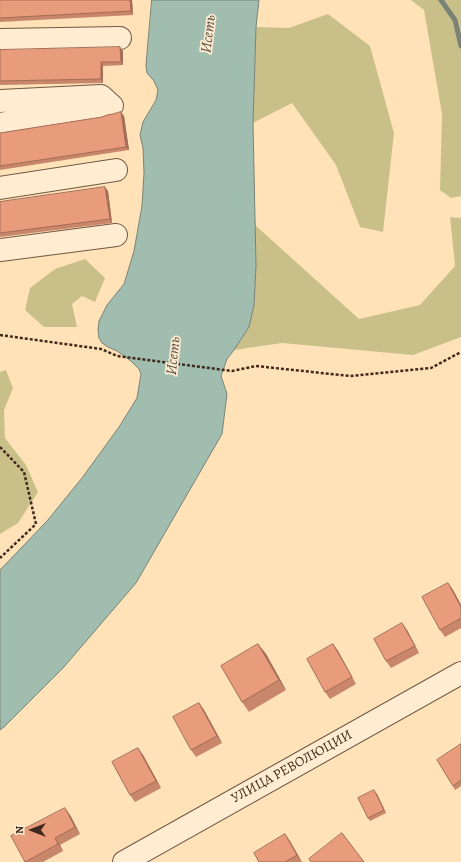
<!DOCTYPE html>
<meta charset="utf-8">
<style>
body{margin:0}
#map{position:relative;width:461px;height:862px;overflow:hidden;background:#ffe2b8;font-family:Alegreya,serif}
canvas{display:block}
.north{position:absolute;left:12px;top:810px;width:40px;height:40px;-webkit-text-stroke:3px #ffecd1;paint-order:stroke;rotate:270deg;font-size:11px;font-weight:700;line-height:16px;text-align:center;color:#402a1d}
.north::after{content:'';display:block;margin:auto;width:14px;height:18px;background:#402a1d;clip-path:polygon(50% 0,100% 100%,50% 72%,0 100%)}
</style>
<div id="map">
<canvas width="461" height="862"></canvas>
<div class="north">N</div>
</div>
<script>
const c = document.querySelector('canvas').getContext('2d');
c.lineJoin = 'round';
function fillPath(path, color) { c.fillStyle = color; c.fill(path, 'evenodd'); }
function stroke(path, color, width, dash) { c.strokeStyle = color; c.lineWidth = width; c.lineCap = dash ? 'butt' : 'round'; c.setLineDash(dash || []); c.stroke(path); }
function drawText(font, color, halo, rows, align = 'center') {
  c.font = font + ' Alegreya,serif'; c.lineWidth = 3.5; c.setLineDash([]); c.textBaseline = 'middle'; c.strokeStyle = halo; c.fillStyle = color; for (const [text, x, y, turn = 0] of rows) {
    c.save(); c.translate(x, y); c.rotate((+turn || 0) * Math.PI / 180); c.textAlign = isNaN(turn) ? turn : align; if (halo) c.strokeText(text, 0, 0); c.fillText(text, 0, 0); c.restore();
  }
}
fillPath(new Path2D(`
 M 411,0 L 461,0 L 461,196 L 451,198 L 440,190 L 442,114 L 424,10 Z
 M 328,14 L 370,46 L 394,133 L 383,232 L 360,227 L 336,165 L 292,103 L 253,123 L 256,27 L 289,28 Z
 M 450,217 L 461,218 L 461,337 L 413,355 L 282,343 L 234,350 L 249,327 L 254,305 L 256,266 L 254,224 L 359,319 L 420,305 L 455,266 Z
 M 85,259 L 105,278 L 95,302 L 82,296 L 72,304 L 77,327 L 44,327 L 25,310 L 30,288 L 55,269 Z
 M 6,370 L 13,388 L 4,410 L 5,438 L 26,465 L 38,492 L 18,523 L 0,534 L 0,372 Z`), '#c9c089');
const water = new Path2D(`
 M 152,0 L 259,0 L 256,27 L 253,123 L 256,266 L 254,305 L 249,327 L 234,350 L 227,359 L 221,376 L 227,394 L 222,434 L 136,583 L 63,668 L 4,727 L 0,730 L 0,570 L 47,521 L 82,478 L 119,427 L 137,398 L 141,374 L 139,369 L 131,361 L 117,351 L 108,347 L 102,343 L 99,338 L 98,330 L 99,321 L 107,305 L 124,284 L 134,251 L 142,206 L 144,173 L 143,148 L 140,135 L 143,122 L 156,100 L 158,90 L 154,81 L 147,73 L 146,66 Z`);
fillPath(water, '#a0bdb0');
stroke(water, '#7a8275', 1);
stroke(new Path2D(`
 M 441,0 L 455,20 L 461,46`), '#7a8275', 5);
const minor = new Path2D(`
 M 0,40 L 120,38
 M 0,101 L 101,96 L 112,106
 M 0,124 L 103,108
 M 0,188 L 116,170
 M 0,250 L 116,235
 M 124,862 L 461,673`);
stroke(minor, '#705844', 24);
stroke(new Path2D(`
 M 0,335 L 101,349 L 117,356 L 232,371 L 256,366 L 350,376 L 431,368 L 461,352
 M 0,447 L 24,472 L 36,524 L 0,558`), '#402a1d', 2.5, [3, 2]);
stroke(minor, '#ffecd1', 22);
fillPath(new Path2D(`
 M 0,0 L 132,0 L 133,15 L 0,22 Z
 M 0,50 L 123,51 L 123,65 L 103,66 L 103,83 L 0,85 Z
 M 124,116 L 129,150 L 0,170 L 0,133 Z
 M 108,191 L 112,223 L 0,237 L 0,202 Z
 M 448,583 L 453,590 L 461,605 L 461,628 L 445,637 L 440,630 Z
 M 407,630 L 419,653 L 391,668 L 386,661 Z
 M 258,644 L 266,654 L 286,690 L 249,712 L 242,702 Z
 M 333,644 L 338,651 L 356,684 L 330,699 L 325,692 Z
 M 199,703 L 204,710 L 222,743 L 196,757 L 191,750 Z
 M 461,744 L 461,786 L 455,790 L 453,786 Z
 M 138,748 L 143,755 L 161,788 L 135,802 L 130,795 Z
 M 377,794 L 386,813 L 370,821 L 368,818 Z
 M 70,815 L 80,834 L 60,845 L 63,851 L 43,862 L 25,862 Z
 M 285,834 L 302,862 L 259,862 Z`), '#c8866b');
fillPath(new Path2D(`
 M 130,0 L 132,0 L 133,15 L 131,11 Z
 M 120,47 L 123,51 L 123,65 L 121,62 Z
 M 101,62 L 103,66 L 103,83 L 101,79 Z
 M 121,112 L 124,116 L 129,150 L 126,147 Z
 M 105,187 L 108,191 L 112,223 L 110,219 Z
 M 448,583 L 453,590 L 461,605 L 461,607 Z
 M 402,623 L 407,630 L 419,653 L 415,646 Z
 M 258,644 L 266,654 L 286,690 L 279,680 Z
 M 333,644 L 338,651 L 356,684 L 352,677 Z
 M 199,703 L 204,710 L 222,743 L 217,736 Z
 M 138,748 L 143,755 L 161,788 L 156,781 Z
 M 374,790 L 377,794 L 386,813 L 384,810 Z
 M 65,808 L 70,815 L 80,834 L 75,827 Z
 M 285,834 L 290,841 L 302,862 L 297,855 Z
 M 55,838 L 60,845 L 63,851 L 58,844 Z`), '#a36d57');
const building = new Path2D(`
 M 0,0 L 130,0 L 131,11 L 0,18 Z
 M 120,47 L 121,62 L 101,62 L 101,79 L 0,81 L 0,50 Z
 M 121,112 L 126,147 L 0,166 L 0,133 L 102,117 L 107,115 L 113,114 L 116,113 Z
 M 105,187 L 110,219 L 0,233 L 0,202 Z
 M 448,583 L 461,607 L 461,618 L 440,630 L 422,597 Z
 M 402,623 L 415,646 L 386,661 L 374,639 Z
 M 258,644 L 279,680 L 242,702 L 221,666 Z
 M 333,644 L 352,677 L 325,692 L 307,659 Z
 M 199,703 L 217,736 L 191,750 L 173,717 Z
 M 461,744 L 461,780 L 453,786 L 437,760 Z
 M 138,748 L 156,781 L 130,795 L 112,762 Z
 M 374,790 L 384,810 L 368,818 L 358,798 Z
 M 65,808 L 75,827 L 55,838 L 58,844 L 25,862 L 11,836 Z
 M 342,833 L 364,862 L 311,862 L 309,859 Z
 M 285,834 L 297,855 L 285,862 L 259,862 L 254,853 Z`);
fillPath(building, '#e99c7c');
stroke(building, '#a36d57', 1);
drawText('14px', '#402a1d', '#ffecd1', [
 ["УЛИЦА РЕВОЛЮЦИИ",292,767,-29]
]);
drawText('italic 15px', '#584f42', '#ffecd1', [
 ["Исеть",209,34,-83],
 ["Исеть",174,356,-84]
]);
</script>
